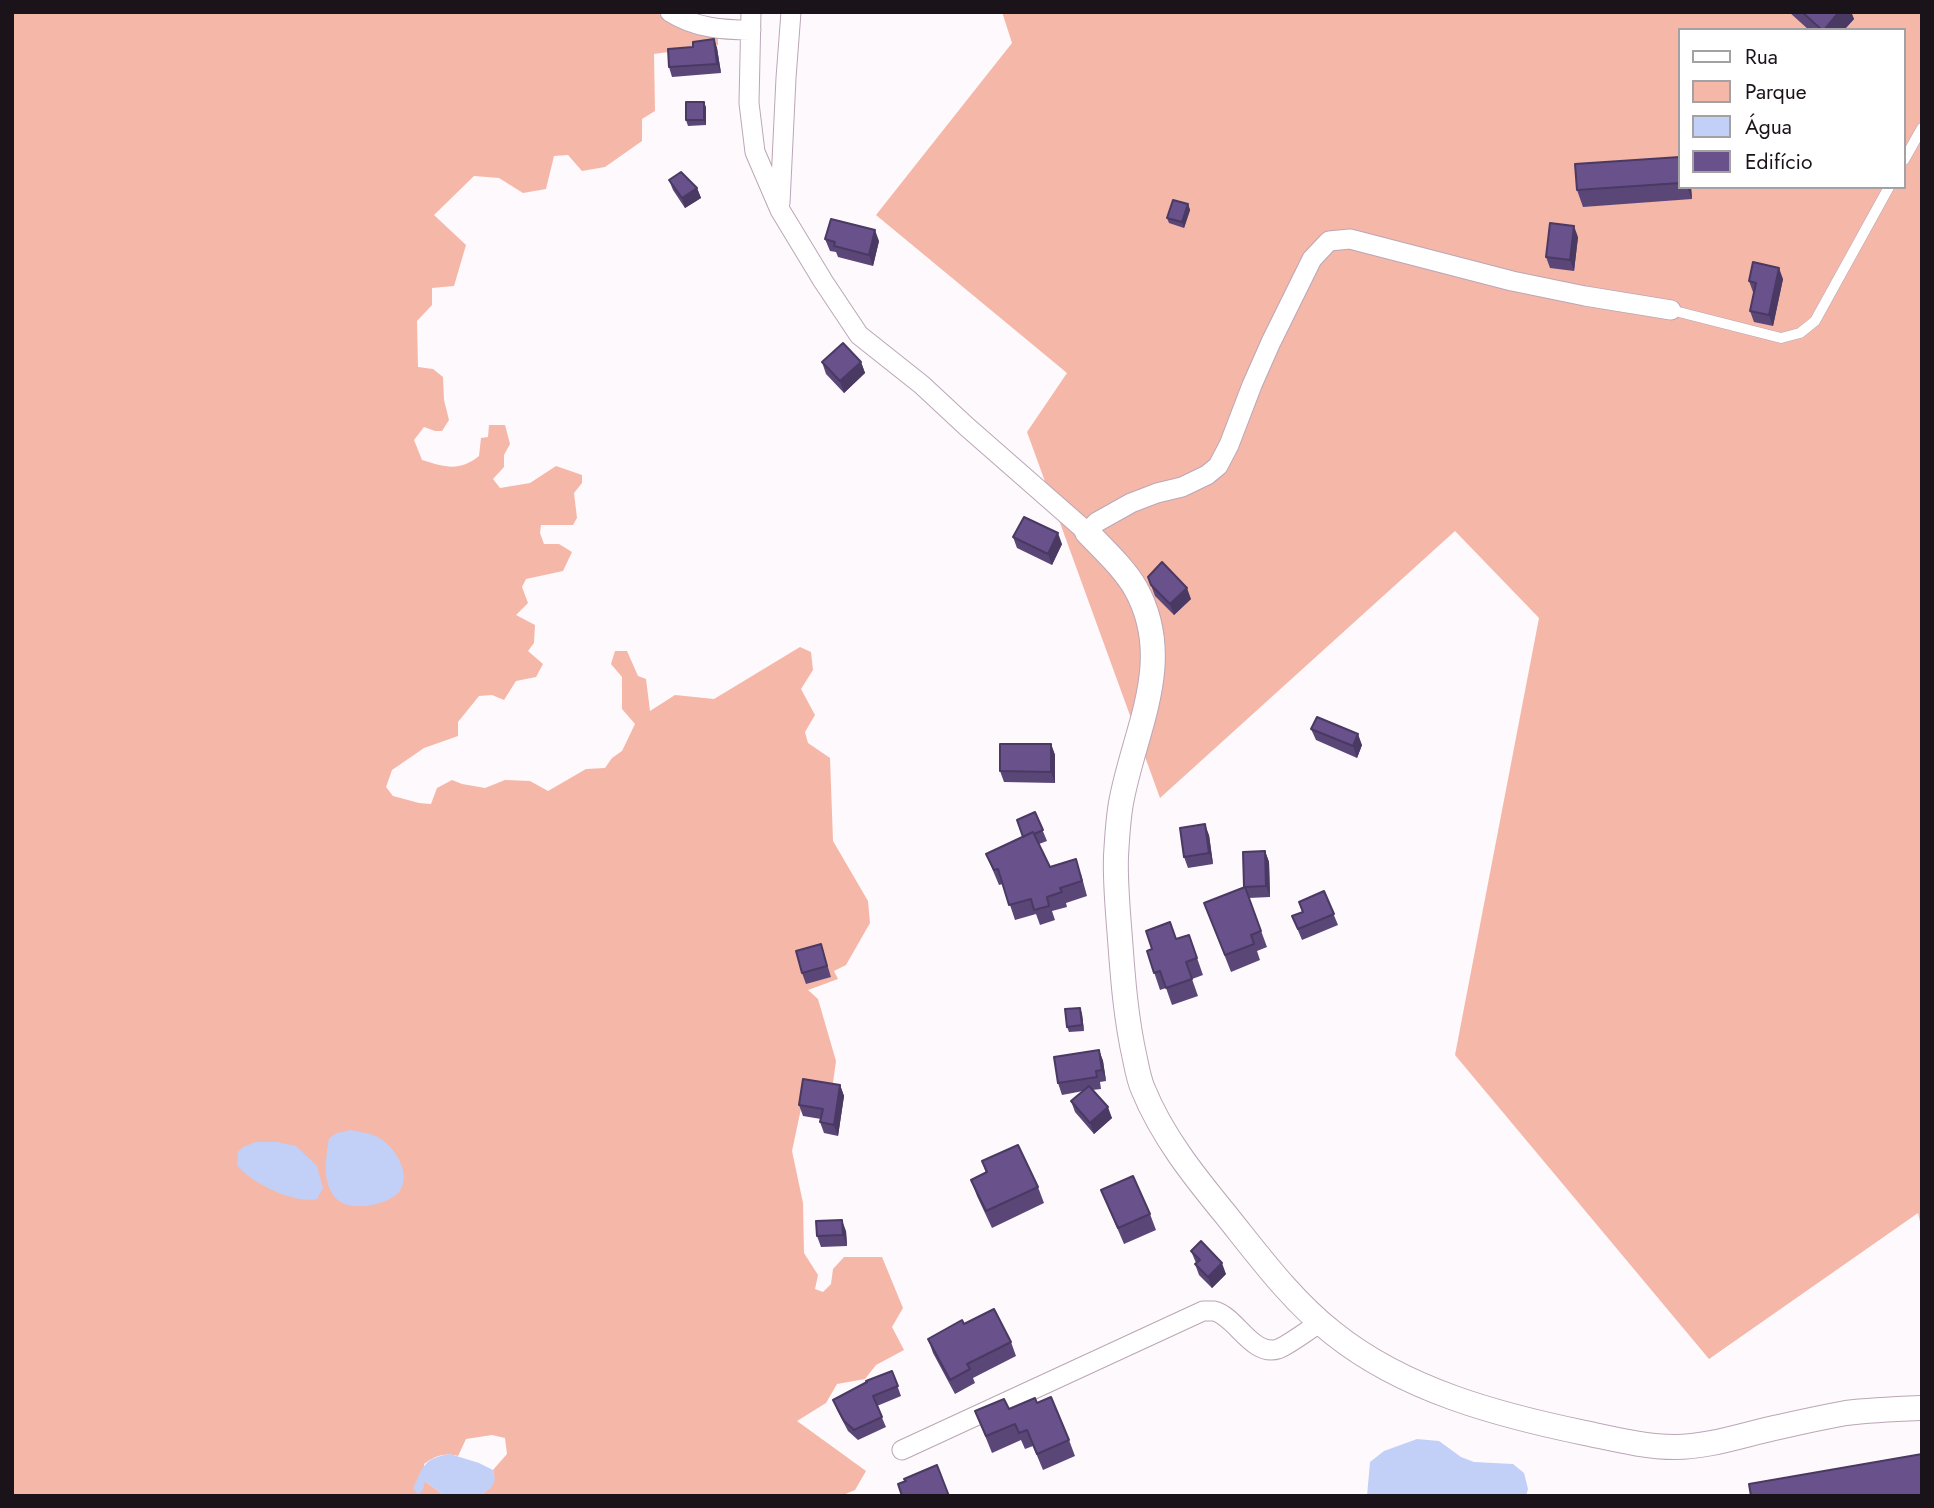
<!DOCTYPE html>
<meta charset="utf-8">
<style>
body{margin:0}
#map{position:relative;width:1934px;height:1508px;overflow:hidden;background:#fdf9fc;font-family:Jost,sans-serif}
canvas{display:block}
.frame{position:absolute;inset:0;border:14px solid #1a1319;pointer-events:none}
.legend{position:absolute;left:1678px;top:28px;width:228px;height:161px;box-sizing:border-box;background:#fff;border:2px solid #a3a1a3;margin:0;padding:9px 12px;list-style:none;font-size:21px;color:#1a1319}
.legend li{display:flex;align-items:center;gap:14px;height:35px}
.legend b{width:35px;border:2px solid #a3a1a3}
</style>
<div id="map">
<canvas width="1934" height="1508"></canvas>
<div class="frame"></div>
<ul class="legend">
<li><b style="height:9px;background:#fff"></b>Rua</li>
<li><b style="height:19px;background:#f5b7a8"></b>Parque</li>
<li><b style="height:19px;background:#c2d0f7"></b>Água</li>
<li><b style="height:19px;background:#69528c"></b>Edifício</li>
</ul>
</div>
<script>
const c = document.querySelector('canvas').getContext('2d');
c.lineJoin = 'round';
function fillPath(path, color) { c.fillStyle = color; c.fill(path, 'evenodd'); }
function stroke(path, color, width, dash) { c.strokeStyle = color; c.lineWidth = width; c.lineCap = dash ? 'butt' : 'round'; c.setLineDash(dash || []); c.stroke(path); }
fillPath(new Path2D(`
 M 12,12 L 657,12 L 671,24 L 718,35 L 718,45 L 654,54 L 655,111 L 642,119 L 642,141 L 605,167 L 582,171 L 568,155 L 554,156 L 546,189 L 523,193 L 499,178 L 474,176 L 434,215 L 466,245 L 454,286 L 432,288 L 432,305 L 417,321 L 418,367 L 433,369 L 443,377 L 444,400 L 449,420 L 442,431 L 435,431 L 424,427 L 414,440 L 422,460 C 445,467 459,472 479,456 L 481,438 L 488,437 L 489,425 L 505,425 L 510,444 L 504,455 L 504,467 L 493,479 L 500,488 L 530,483 L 556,466 L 582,475 L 582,483 L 574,493 L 577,518 L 573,525 L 541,525 L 540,533 L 544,544 L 559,544 L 572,552 L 563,571 L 526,579 L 522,587 L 528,603 L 516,615 L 535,625 L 534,643 L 528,651 L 543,664 L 536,677 L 516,681 L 504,700 L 492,695 L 479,696 L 458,722 L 458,736 L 424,748 L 392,770 L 386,787 L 393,796 L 419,803 L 431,804 L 437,788 L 452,780 L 462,784 L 485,788 L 505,780 L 530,781 L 548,791 L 586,769 L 605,768 L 612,758 L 622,751 L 635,724 L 622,709 L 622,677 L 611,664 L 615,651 L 627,651 L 638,676 L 646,679 L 650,711 L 675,695 L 714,699 L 800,647 L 811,652 L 813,670 L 801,689 L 815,715 L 805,732 L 808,743 L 830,758 L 833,841 L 868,901 L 870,923 L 846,965 L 834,971 L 838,979 L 808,990 L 818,999 L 836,1061 L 832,1090 L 806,1085 L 792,1151 L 803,1203 L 804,1253 L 818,1275 L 815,1289 L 823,1292 L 831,1284 L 833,1269 L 844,1257 L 882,1257 L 903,1308 L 892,1327 L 904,1350 L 876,1365 L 865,1379 L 837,1384 L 826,1403 L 797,1421 L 866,1471 L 855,1490 L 841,1496 L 479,1496 C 491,1488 496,1485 493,1470 L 507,1454 L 505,1438 L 492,1435 L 466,1439 L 458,1456 C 444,1452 435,1456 424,1464 L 425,1481 L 445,1496 L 12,1496 Z
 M 1002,12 L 1922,12 L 1922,1231 L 1918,1213 L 1709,1359 L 1455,1055 L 1539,618 L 1455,531 L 1160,798 L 1027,432 L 1067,373 L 876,215 L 1012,43 ZM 1680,30 L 1904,30 L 1904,187 L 1680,187 Z`), '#f5b7a8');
fillPath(new Path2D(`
 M 351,1130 C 359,1132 370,1133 378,1137 C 394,1146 413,1174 399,1192 C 388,1205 351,1212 338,1200 C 333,1197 328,1186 327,1181 C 324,1167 327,1152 329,1138 L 337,1133 Z
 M 256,1142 L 277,1142 L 296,1146 L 317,1166 L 323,1188 L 317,1199 C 294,1204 251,1183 237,1165 L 238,1152 L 243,1147 Z
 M 1417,1439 L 1439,1441 L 1461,1457 L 1474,1462 L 1513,1464 L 1524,1473 L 1528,1489 L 1526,1496 L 1367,1496 L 1370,1462 L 1384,1451 Z
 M 450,1454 L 479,1463 L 493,1470 L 495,1479 L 491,1488 L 479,1496 L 445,1496 L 425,1481 L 423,1490 L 418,1494 L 413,1489 C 423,1466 424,1458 450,1454 Z`), '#c2d0f7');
const service = new Path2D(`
 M 1904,160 L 1922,128
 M 1671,310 L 1781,338 L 1800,333 L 1815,321 L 1889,187`);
const minor = new Path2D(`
 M 670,12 C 695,28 723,30 751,30
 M 751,12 L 749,103 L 755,152 L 780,210 L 823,281 L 859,335 L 922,385 L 966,426 L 1087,532 L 1097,522 L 1131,503 L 1157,493 L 1182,487 L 1207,475 L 1218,466 L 1229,445 L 1252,385 L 1271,342 L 1312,259 L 1329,241 L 1350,239 L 1512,281 L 1585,296 L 1671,310
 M 780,203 L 786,78 L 791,12
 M 902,1450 L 1203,1311 C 1207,1311 1211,1311 1214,1311 C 1236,1316 1252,1357 1278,1349 C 1289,1345 1309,1329 1320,1323`);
const tertiary = new Path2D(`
 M 1087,532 C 1104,550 1124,568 1136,589 C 1176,662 1134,730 1121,803 C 1118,820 1117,838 1116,856 C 1115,883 1118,912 1120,939 C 1123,980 1126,1019 1135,1059 C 1137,1069 1139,1080 1143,1089 C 1162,1136 1194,1176 1226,1215 C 1259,1256 1291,1300 1333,1333 C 1404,1390 1498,1415 1585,1433 C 1614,1439 1645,1447 1675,1447 C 1710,1447 1745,1434 1779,1427 C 1801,1422 1824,1417 1846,1413 C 1871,1410 1897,1409 1922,1408`);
stroke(service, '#bba6b7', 11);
stroke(minor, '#bba6b7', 21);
stroke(tertiary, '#bba6b7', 26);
stroke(service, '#fff', 10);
stroke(minor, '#fff', 19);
stroke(tertiary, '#fff', 24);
fillPath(new Path2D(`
 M 1789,12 L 1851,12 L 1854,19 L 1844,30 L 1809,30 Z
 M 714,39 L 717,48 L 721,73 L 672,77 L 669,67 L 693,47 Z
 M 706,107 L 706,125 L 688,126 L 686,120 Z
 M 1680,157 L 1680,187 L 1691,187 L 1692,199 L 1583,207 L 1577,190 Z
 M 669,180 L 697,188 L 701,198 L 685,208 L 673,190 Z
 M 1188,204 L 1190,210 L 1184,228 L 1169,223 L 1167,218 Z
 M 1578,237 L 1574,271 L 1550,268 L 1546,257 Z
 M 825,239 L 879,241 L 873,266 L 838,257 L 836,252 L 830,251 Z
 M 1783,279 L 1773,326 L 1754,322 L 1750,311 L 1754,292 L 1753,292 L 1749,281 Z
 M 822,362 L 861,362 L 865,373 L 844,393 L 826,374 Z
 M 1013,537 L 1062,544 L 1052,565 L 1017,548 Z
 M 1148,577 L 1191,599 L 1174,615 L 1155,596 Z
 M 1311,729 L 1362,745 L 1357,758 L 1316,740 Z
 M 1051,744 L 1055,755 L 1055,783 L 1004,782 L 1000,771 Z
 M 1035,812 L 1047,841 L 1039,844 L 1050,867 L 1081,874 L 1087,896 L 1066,903 L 1067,907 L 1052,911 L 1055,920 L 1040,925 L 1036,914 L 1015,920 L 1003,884 L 999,885 L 986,854 L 1023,837 L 1017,820 Z
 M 1209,835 L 1213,864 L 1188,868 L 1184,857 Z
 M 1265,851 L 1269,862 L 1270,897 L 1249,898 L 1267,947 L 1257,951 L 1260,960 L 1231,972 L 1204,903 L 1244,887 Z
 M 1324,891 L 1338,925 L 1302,940 L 1292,916 L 1302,912 L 1299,902 Z
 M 1189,935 L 1203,975 L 1192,979 L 1198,996 L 1172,1005 L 1166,988 L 1160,990 L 1147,951 Z
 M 821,944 L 831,977 L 806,984 L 802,973 Z
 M 1080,1008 L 1082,1014 L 1084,1031 L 1069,1032 L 1067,1027 Z
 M 1099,1050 L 1103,1061 L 1106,1081 L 1100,1082 L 1101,1089 L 1092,1090 L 1112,1118 L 1094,1134 L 1075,1112 L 1071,1101 L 1083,1091 L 1062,1095 L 1058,1083 Z
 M 840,1085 L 844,1096 L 838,1136 L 824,1133 L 820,1122 L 821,1119 L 803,1116 L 799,1105 Z
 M 982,1161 L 1038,1187 L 1044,1203 L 992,1228 L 977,1196 L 971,1180 L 986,1173 Z
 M 1101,1190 L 1150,1214 L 1156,1230 L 1124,1244 Z
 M 846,1231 L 847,1246 L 821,1247 L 817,1236 Z
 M 1191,1251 L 1226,1274 L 1212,1288 L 1199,1275 L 1195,1264 L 1196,1263 Z
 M 964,1324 L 1011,1342 L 1016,1356 L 973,1378 L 975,1383 L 955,1394 L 933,1353 L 928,1339 Z
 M 892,1371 L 901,1396 L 877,1406 L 886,1427 L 858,1440 L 848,1431 L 837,1410 L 833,1400 Z
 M 1037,1403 L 1069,1440 L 1075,1456 L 1043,1470 L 1033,1446 L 1025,1449 L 1021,1440 L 992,1453 L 975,1411 L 1009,1409 Z`), '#5a4778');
fillPath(new Path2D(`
 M 1839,12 L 1851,12 L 1854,19 L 1844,30 L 1824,30 Z
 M 714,39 L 717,48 L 721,73 L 717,64 Z
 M 704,102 L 706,107 L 706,125 L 704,120 Z
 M 1687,187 L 1691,187 L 1692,199 Z
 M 697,188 L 701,198 L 685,208 L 682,198 Z
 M 1188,204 L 1190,210 L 1184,228 L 1182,222 Z
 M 1574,226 L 1578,237 L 1574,271 L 1570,260 Z
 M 875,230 L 879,241 L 873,266 L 869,255 Z
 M 1779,268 L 1783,279 L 1773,326 L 1769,315 Z
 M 861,362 L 865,373 L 844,393 L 840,381 Z
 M 1058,533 L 1062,544 L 1052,565 L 1048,554 Z
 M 1187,588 L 1191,599 L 1174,615 L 1170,604 Z
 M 1358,734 L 1362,745 L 1357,758 L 1353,746 Z
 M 1051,744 L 1055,755 L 1055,783 L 1051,772 Z
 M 1205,824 L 1209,835 L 1213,864 L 1209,853 Z
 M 1265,851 L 1269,862 L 1270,897 L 1266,886 Z
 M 1080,1008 L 1082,1014 L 1084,1031 L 1082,1025 Z
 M 1099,1050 L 1103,1061 L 1106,1081 L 1102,1070 Z
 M 840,1085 L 844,1096 L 838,1136 L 834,1125 Z
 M 1108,1107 L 1112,1118 L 1094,1134 L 1090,1123 Z
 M 842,1220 L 846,1231 L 847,1246 L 843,1235 Z
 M 1222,1263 L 1226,1274 L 1212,1288 L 1208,1277 Z`), '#4a3962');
const building = new Path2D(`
 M 1802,12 L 1839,12 L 1824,30 L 1822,30 Z
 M 714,39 L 717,64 L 669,67 L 668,49 L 693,47 L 693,42 Z
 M 686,102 L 704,102 L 704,120 L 686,120 Z
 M 1680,157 L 1680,183 L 1577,190 L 1575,164 Z
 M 681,172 L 697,188 L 682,198 L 669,180 Z
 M 1173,200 L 1188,204 L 1182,222 L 1167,218 Z
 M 831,219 L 875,230 L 869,255 L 834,246 L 835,242 L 825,239 Z
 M 1550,223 L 1574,226 L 1570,260 L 1546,257 Z
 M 1753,262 L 1779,268 L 1769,315 L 1750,311 L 1756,283 L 1749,281 Z
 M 843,343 L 861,362 L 840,381 L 822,362 Z
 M 1024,517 L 1058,533 L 1048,554 L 1013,537 Z
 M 1162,562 L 1187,588 L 1170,604 L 1151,585 L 1148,577 Z
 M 1317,717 L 1358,734 L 1353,746 L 1311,729 Z
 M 1000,744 L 1051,744 L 1051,772 L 1000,771 Z
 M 1035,812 L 1043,830 L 1034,834 L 1033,832 L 1023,837 L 1017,820 Z
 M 1205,824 L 1209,853 L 1184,857 L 1180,828 Z
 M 1033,832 L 1050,867 L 1076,859 L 1082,881 L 1060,888 L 1062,892 L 1047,897 L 1049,906 L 1034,910 L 1031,899 L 1009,905 L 998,869 L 994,870 L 986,854 Z
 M 1265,851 L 1266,886 L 1244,887 L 1243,852 Z
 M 1245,887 L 1261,931 L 1251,935 L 1254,944 L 1225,955 L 1204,903 Z
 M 1324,891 L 1334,914 L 1298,929 L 1292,916 L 1303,912 L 1299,902 Z
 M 1170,922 L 1176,939 L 1189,935 L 1197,958 L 1186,962 L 1192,979 L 1166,988 L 1160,971 L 1154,973 L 1147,951 L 1152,949 L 1146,931 Z
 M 821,944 L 827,966 L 802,973 L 796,951 Z
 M 1080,1008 L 1082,1025 L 1067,1027 L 1065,1009 Z
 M 1099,1050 L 1102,1070 L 1096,1071 L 1097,1077 L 1058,1083 L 1054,1057 Z
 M 803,1079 L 840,1085 L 834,1125 L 820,1122 L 823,1109 L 799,1105 Z
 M 1089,1086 L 1108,1107 L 1090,1123 L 1071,1101 Z
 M 1018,1145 L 1038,1187 L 986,1211 L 971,1180 L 987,1172 L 982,1161 Z
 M 1133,1176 L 1150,1214 L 1118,1228 L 1101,1190 Z
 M 842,1220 L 843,1235 L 817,1236 L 816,1221 Z
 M 1201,1241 L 1222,1263 L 1208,1277 L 1195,1264 L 1200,1260 L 1191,1251 Z
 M 994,1309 L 1011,1342 L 967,1364 L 970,1369 L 950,1380 L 928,1339 L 962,1320 L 964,1324 Z
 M 892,1371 L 898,1386 L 873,1396 L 882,1417 L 854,1430 L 844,1421 L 833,1400 L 867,1382 L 866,1381 Z
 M 1051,1397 L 1069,1440 L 1037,1454 L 1027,1430 L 1019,1433 L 1015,1424 L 986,1436 L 975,1411 L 1004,1399 L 1009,1409 L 1035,1398 L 1037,1403 Z
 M 1922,1454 L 1922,1496 L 1751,1496 L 1749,1484 Z
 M 937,1465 L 949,1496 L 902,1496 L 898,1484 L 906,1481 L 904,1479 Z`);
fillPath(building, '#69528c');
stroke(building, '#4a3962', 2);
</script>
